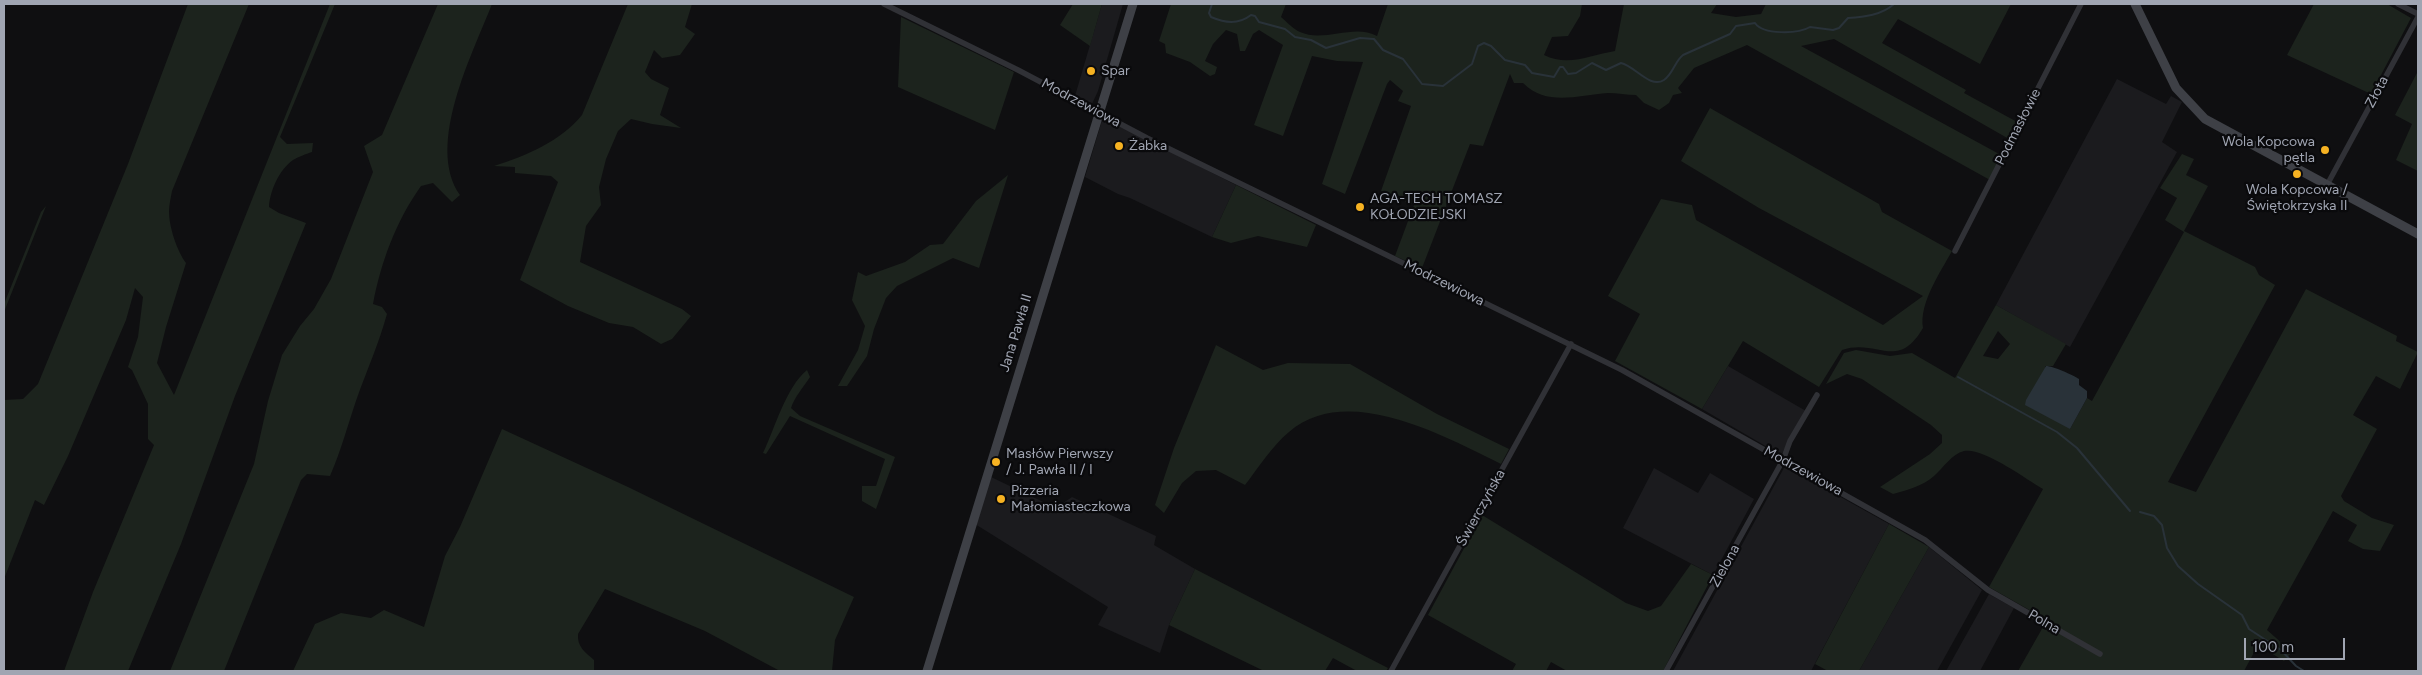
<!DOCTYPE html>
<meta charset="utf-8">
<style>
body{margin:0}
#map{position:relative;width:2422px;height:675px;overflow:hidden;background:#0f0f11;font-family:Figtree,sans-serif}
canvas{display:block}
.frame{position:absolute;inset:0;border:5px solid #a0a5b2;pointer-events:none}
.scale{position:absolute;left:2244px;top:638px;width:101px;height:22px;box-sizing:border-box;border:2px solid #a0a5b2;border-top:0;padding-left:6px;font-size:15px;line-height:18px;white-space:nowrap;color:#a0a5b2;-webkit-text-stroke:4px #0a0a0c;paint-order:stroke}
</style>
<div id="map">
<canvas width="2422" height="675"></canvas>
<div class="frame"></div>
<div class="scale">100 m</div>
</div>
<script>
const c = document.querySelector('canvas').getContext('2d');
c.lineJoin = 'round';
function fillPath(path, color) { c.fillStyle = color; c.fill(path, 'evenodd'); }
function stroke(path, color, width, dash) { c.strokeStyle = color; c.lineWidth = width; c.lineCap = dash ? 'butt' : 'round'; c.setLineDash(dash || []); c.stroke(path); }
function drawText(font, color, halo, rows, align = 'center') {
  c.font = font + ' Figtree,sans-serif'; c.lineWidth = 4.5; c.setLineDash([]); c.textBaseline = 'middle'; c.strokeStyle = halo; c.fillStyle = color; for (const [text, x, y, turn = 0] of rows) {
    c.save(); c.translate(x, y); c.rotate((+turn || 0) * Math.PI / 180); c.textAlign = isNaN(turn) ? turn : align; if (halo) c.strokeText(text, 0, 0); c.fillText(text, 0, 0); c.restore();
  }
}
fillPath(new Path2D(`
 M 1102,4 L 1123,4 L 1098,91 L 1092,104 L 1075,96 Z
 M 2117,79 L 2166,104 L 2171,96 L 2182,102 L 2162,142 L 2177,152 L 2070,347 L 1996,305 Z
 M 1103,117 L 1236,185 L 1212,237 L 1130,198 L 1118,194 L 1085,177 Z
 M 1728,366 L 1806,411 L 1781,455 L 1702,409 Z
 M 1785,466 L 1889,524 L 1811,671 L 1673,671 Z
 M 1654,468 L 1698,493 L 1710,473 L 1754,499 L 1713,575 L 1623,528 Z
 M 991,477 L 1056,508 L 1072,497 L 1156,536 L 1154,545 L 1195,569 L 1169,625 L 1160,653 L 1098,625 L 1108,607 L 975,524 Z
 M 1929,547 L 1982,590 L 1937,671 L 1859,671 Z
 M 1989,594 L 2014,608 L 1980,671 L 1946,671 Z`), '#1b1b1e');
fillPath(new Path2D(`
 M 188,4 L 249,4 L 172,191 C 171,197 169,205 169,211 C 169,227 177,251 186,263 L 166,327 L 157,363 L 174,395 L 330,4 L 335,4 L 280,137 L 287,144 L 313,143 L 312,152 C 306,154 298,157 293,160 C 279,170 270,191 269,207 L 279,213 L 306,223 L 235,396 L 181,544 L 128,671 L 64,671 L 93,592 L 154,445 L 148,439 L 148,404 L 132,370 L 128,367 L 138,337 L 143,297 L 135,288 L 126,320 L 68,456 L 44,505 L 35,500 L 4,579 L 4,400 L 23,399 L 38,384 L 128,164 Z
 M 438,4 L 492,4 C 473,53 425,145 460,195 L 452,202 L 433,183 L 421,186 C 396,221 381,262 373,304 L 382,307 L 387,314 C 379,343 367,370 357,398 C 348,424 341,451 330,476 L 307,474 L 301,480 L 224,671 L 170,671 L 254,464 L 268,401 L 282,355 L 300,326 L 314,309 L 331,279 L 373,172 L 364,146 L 382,135 Z
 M 628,4 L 692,4 L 685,27 L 695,34 L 680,55 L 662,58 L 654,50 L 645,72 L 651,79 L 669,88 L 660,115 L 681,128 L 652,124 L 631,119 L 618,131 L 606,159 L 599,187 L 601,205 L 586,226 L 580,262 L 682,309 L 691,316 L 672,339 L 661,344 L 633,327 L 609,323 L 568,306 L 520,280 L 558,182 L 551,176 L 515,173 L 515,167 L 494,166 C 526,156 561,141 582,115 Z
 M 1073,4 L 1102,4 L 1090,46 L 1060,25 Z
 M 1171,4 L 1286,4 L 1281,17 C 1287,22 1293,29 1300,32 C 1324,43 1354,23 1377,36 L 1388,4 L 1582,4 L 1580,16 L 1568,36 L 1552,37 L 1544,55 C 1568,67 1591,55 1615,51 L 1624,4 L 1717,4 L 1711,13 L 1736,17 L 1761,14 L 1766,4 L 2011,4 L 1980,64 L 1898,19 L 1882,43 L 1966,90 L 1964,93 L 2019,123 L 1990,180 L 1747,45 L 1694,68 L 1678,88 L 1682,93 L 1673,95 L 1669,103 L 1659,110 L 1644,103 L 1636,95 C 1627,95 1617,93 1608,93 C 1578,95 1547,107 1523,83 L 1514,83 L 1510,74 L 1483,146 L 1470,144 L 1422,268 L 1395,256 L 1414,205 L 1381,191 L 1411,106 L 1398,101 L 1403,91 L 1390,80 L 1387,84 L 1345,194 L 1322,184 L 1363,62 L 1337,61 L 1312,56 L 1283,136 L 1254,125 L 1283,45 L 1259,30 L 1253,34 L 1245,51 L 1240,51 L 1237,34 L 1226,30 L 1213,44 L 1205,61 L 1217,67 L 1215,74 L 1210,76 L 1190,62 L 1166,53 L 1165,44 L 1159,41 ZM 1834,39 L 2009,139 L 2001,155 L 1801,46 Z
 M 2314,4 L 2387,4 L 2411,18 L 2371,94 L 2287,55 Z
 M 901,17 L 1014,72 L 995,130 L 898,87 Z
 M 2418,71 L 2418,171 L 2396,160 L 2412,124 L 2395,115 Z
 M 1710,108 L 1879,204 L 1882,212 L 1952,251 C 1940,273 1919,303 1923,328 C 1897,372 1878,338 1842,350 L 1819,387 L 1743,341 L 1702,409 L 1615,361 L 1640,314 L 1608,296 L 1661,199 L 1692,205 L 1696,220 L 1883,325 L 1923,296 L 1759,208 L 1681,161 Z
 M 2182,154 L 2194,159 L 2186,175 L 2208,186 L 2184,231 L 2255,267 L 2259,275 L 2275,285 L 2168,482 L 2196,492 L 2306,289 L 2397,336 L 2396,341 L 2418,352 L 2400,389 L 2376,376 L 2353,415 L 2377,429 L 2341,496 L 2344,501 L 2372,518 L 2394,525 L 2380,551 L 2363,549 L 2348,541 L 2357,525 L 2333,511 L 2267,630 L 2292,652 L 2284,661 L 2258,645 L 2244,671 L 2018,671 L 2047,620 L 1989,587 L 2043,489 C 2026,479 1983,447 1964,451 C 1952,454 1943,468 1934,476 C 1923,486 1907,490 1893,494 L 1880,487 L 1930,454 L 1942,443 L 1942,435 L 1931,425 L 1862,379 L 1847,374 L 1826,384 L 1844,353 L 1856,350 L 1890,356 L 1912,353 L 1955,378 L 1996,305 L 2066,344 L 2053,366 L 2045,366 L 2070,429 L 2087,398 L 2092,401 L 2184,232 L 2165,220 L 2177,198 L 2160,188 ZM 1998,331 L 2010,344 L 1998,359 L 1983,356 Z
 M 1008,175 L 979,268 L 953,258 L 897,286 L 886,298 L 874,329 L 867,356 L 847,386 L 838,386 L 858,350 L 865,326 L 852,300 L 858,272 L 866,276 L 905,262 L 930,245 L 943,244 L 976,201 Z
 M 1236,185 L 1316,225 L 1307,247 L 1258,236 L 1231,243 L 1212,237 Z
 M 46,206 L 4,312 L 4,304 L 41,212 Z
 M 1216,345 L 1263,370 L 1288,363 L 1350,364 L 1437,414 L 1509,449 L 1501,464 C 1444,436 1347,382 1289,432 C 1272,446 1259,467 1245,485 L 1216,470 L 1196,471 L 1182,483 L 1164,513 L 1155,505 L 1174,448 Z
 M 807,370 L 810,377 C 803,388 795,396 791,408 L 800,416 L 895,457 L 876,509 L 862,501 L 862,486 L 876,486 L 885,459 L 790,416 L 766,454 L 763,453 C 775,428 786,387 807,370 Z
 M 502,429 L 628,487 L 854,597 L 835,640 L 832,671 L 780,671 L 705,631 L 605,589 L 578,634 C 577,647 585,652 594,660 L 594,671 L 293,671 L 315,624 L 341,613 L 371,618 L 384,610 L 424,627 L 445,556 L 460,527 Z
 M 1482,515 L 1626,603 L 1648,611 L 1661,606 L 1691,564 L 1713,575 L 1663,671 L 1567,671 L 1551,662 L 1546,671 L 1512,671 L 1516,664 L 1428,615 Z
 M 1889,524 L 1929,547 L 1859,671 L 1828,671 L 1815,664 Z
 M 1195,569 L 1388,668 L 1386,671 L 1357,671 L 1333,658 L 1325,671 L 1264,671 L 1169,625 Z`), '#1c231d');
fillPath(new Path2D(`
 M 2046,366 C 2053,366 2073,375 2079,379 L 2079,385 L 2087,391 L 2087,398 L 2070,429 L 2025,405 L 2026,400 Z`), '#293239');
stroke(new Path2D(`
 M 1212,4 L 1209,13 L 1211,17 C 1225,23 1238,25 1251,15 L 1255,16 L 1259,22 L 1285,29 L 1295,37 L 1311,40 L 1326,48 L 1360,38 L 1374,39 L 1383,50 L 1403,59 L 1422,84 L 1443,86 L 1472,64 L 1478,46 L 1484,43 L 1491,46 L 1505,60 L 1525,65 L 1532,73 L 1554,77 L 1560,67 L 1563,67 L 1568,74 L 1576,73 L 1592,63 L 1606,70 L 1621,63 C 1635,66 1650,89 1664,80 C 1673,74 1675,61 1683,55 L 1730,34 L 1736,26 L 1755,23 C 1763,35 1798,34 1810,27 L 1833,30 L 1839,28 L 1848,18 C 1864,17 1882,15 1894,4
 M 1958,377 L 2057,432 L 2077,448 L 2130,511
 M 2140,512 L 2154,516 L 2162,525 L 2167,548 L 2178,566 L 2198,584 L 2242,615 L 2249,629 L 2281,650 L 2296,666 L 2304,671`), '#293239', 2);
stroke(new Path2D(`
 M 884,4 L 1018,70 L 1147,138 L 1622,370 L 1925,540 L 1988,590 L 2100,654
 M 2398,4 L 2418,14
 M 2327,185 L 2418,17
 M 1955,251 L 2081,4
 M 1391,671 L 1571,344
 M 1666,671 L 1783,460 L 1790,441 L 1817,395`), '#303136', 5.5);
stroke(new Path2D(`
 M 2135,4 L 2176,88 L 2205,119 L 2418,234
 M 927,671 L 1133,4`), '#3e4046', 9);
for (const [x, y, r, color] of [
 [1091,71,5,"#f6b222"],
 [1119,146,5,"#f6b222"],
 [2325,150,5,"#f6b222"],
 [2297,174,5,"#f6b222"],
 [1360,207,5,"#f6b222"],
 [996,462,5,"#f6b222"],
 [1001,499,5,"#f6b222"]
]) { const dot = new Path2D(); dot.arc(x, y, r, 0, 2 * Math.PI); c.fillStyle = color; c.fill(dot); stroke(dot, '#0a0a0c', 2); }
drawText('14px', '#a0a5b2', '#0a0a0c', [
 ["Spar",1101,71],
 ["Wola Kopcowa",2315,142,"right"],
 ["pętla",2315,158,"right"],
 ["Żabka",1129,146],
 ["Wola Kopcowa /",2297,190,"center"],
 ["Świętokrzyska II",2297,206,"center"],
 ["AGA-TECH TOMASZ",1370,199],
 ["KOŁODZIEJSKI",1370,215],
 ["Masłów Pierwszy",1006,454],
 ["/ J. Pawła II / I",1006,470],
 ["Pizzeria",1011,491],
 ["Małomiasteczkowa",1011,507]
], 'left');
drawText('14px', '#a0a5b2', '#0a0a0c', [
 ["Złota",2377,92,-62],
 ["Modrzewiowa",1081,103,28],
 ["Podmasłowie",2018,127,-63],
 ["Modrzewiowa",1444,283,26],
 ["Jana Pawła II",1016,333,-73],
 ["Modrzewiowa",1803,471,29],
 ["Świerczyńska",1481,508,-61],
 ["Zielona",1725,566,-61],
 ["Polna",2044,622,30]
]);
</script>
